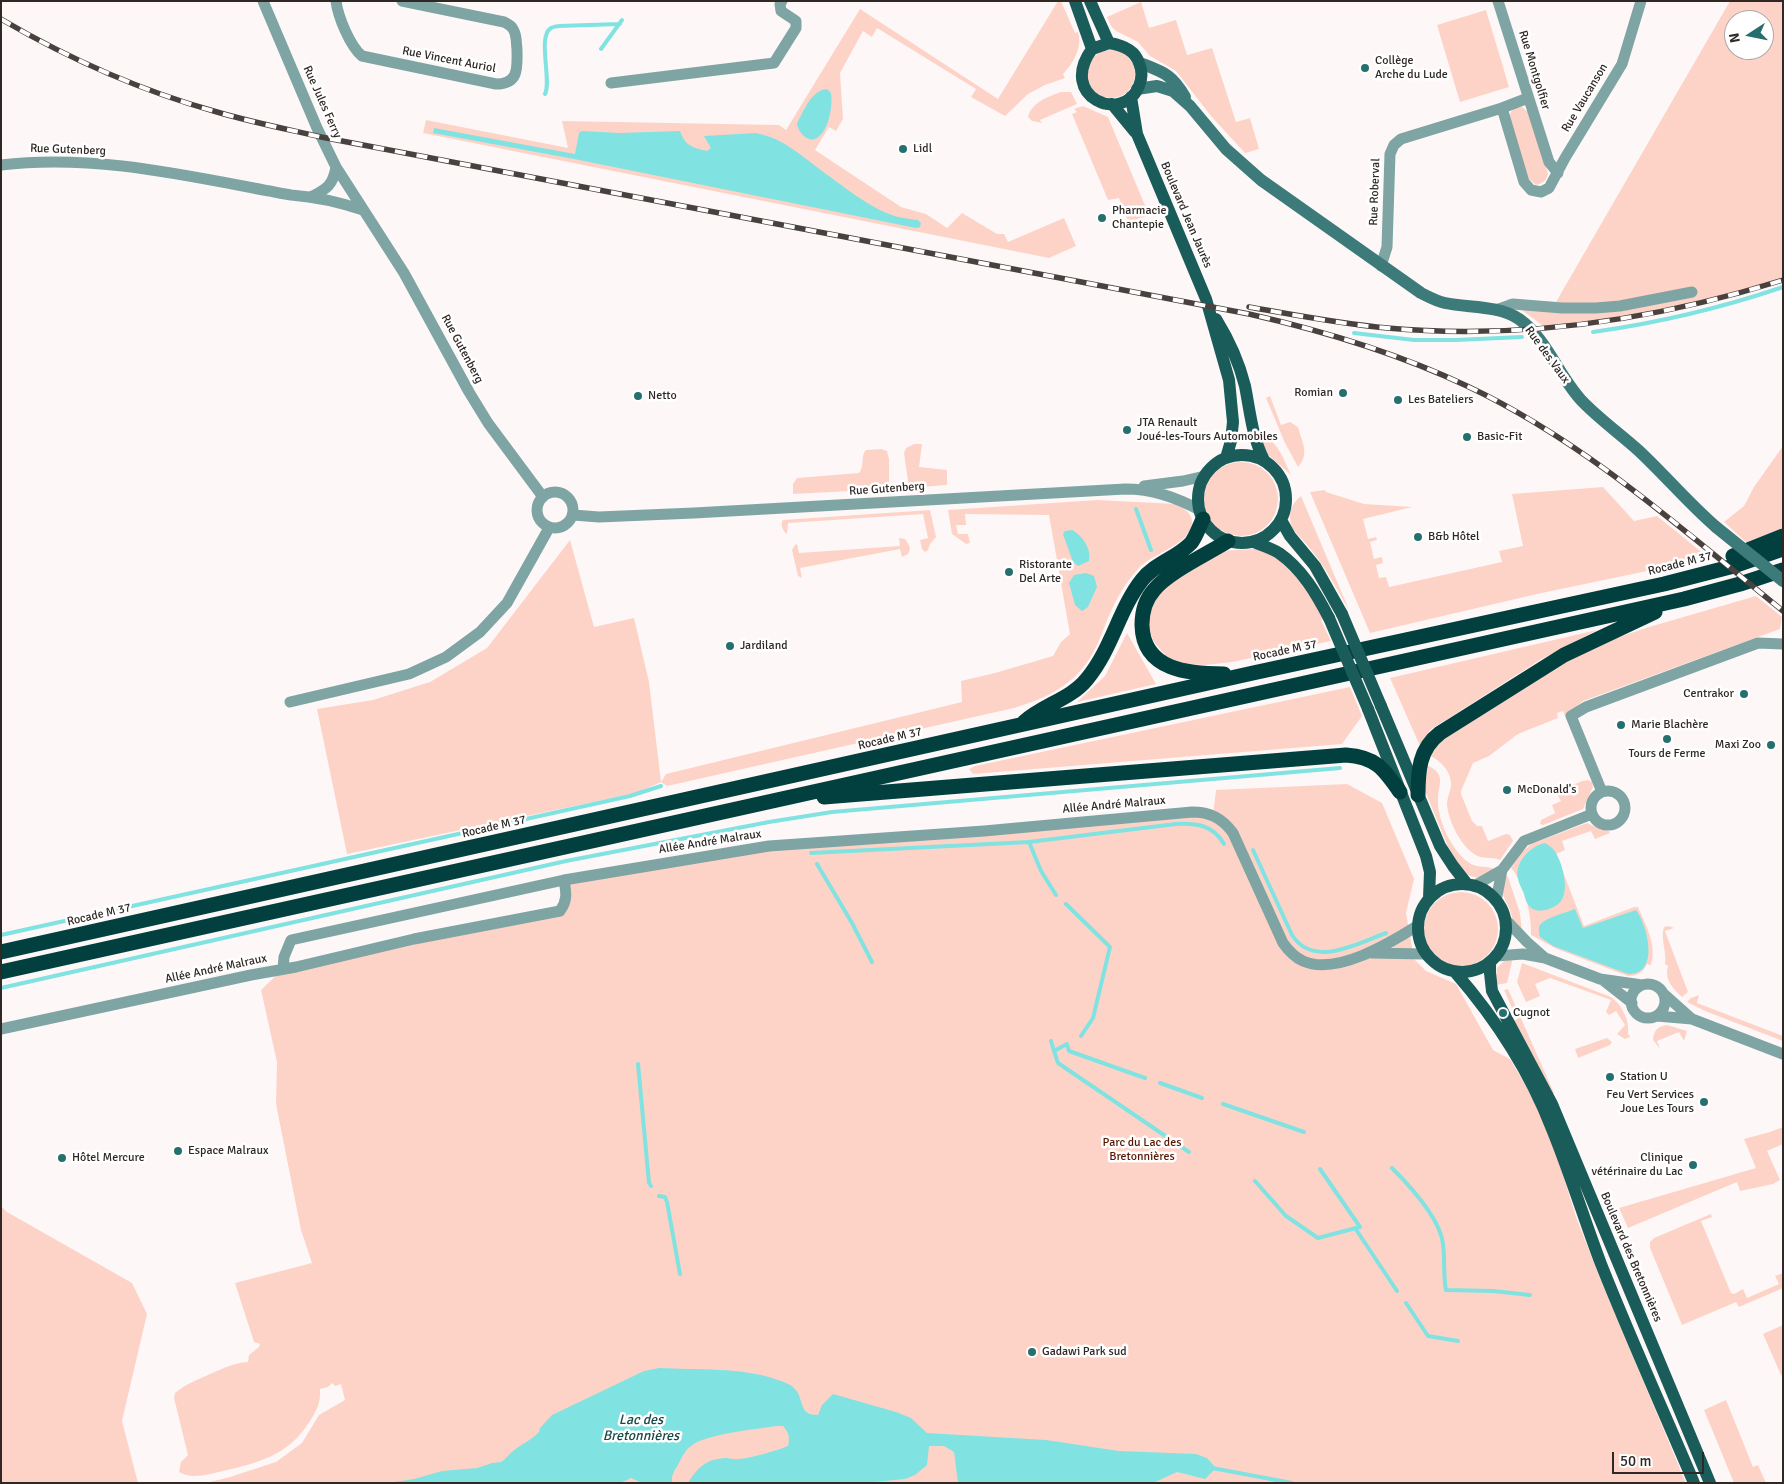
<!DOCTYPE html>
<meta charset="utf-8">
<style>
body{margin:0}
#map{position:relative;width:1784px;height:1484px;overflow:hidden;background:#fdf8f7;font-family:Signika,sans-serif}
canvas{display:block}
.frame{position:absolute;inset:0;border:2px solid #302825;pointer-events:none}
.north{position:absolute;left:1724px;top:10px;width:50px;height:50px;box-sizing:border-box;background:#fff;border:1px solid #aca9a8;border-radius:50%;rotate:259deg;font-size:14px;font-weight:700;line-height:20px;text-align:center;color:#302825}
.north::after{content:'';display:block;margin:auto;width:18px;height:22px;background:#25706e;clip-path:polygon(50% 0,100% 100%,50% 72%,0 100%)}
.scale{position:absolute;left:1612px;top:1452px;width:92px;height:22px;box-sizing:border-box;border:2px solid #302825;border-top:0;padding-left:6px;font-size:15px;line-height:18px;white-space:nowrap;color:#302825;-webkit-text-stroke:4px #fff;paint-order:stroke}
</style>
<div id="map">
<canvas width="1784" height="1484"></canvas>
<div class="frame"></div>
<div class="north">N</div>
<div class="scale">50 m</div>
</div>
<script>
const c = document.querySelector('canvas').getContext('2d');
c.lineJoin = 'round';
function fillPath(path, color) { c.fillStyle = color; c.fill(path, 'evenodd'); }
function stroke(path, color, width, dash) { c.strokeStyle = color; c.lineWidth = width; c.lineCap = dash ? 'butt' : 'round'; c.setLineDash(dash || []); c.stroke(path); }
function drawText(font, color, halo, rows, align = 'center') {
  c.font = font + ' Signika,sans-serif'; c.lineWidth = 5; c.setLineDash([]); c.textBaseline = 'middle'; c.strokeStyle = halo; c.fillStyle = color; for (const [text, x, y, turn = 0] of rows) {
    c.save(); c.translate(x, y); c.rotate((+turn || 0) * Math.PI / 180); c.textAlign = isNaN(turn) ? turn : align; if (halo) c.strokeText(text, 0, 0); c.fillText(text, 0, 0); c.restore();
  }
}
fillPath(new Path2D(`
 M 1058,1 L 1061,1 L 1075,33 L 1078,32 C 1083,47 1073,64 1063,74 L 1065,78 L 1045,85 L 1028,94 L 1005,116 L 971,97 L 976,89 L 877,28 L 872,37 L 863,31 L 840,73 L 843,119 L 836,131 L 829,127 L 815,150 L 901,207 L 926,214 L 947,228 L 962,213 L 997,234 L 1004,234 L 1008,242 L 1064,218 L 1076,246 L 1049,258 L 423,133 L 426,120 L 568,148 L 562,121 L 779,125 L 786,130 L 860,9 L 998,99 Z
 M 1730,1 L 1783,1 L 1783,280 L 1719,299 L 1647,315 L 1546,328 L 1507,299 L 1556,302 ZM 1734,20 L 1764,20 L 1764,50 L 1734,50 Z
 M 1141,2 L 1149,28 L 1176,20 L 1187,55 L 1212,48 L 1236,122 L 1250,118 L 1259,149 L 1245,153 L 1211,116 L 1176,71 L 1150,56 L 1138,42 L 1116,31 L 1111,26 L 1107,17 Z
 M 1486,10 L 1509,87 L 1460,102 L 1437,25 Z
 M1087 74a24 24 0 1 1 48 0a24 24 0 1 1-48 0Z
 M 1061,92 L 1071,92 L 1077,104 L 1040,120 L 1042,123 L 1032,121 L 1028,117 C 1031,103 1049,96 1061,92 Z
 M 1083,106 L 1108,117 L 1149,215 L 1129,223 L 1119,198 L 1108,200 L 1072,114 L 1077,112 L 1074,109 Z
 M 1522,107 L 1529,113 L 1548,173 C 1547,181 1543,183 1536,185 L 1528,178 L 1509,117 C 1511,110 1514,107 1522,107 Z
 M 1270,396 L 1281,425 L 1290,422 L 1298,427 C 1302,442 1310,454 1298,467 L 1285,443 L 1266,398 Z
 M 1264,438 C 1279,441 1285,463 1291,475 L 1265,452 L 1259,439 Z
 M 914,444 L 922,444 L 919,467 L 947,470 L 947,485 L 909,488 L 904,453 L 906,448 Z
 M 1783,446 L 1783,528 L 1747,543 L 1724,522 L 1744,506 L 1754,487 Z
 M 881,449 L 887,451 L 889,459 L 889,489 L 793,494 L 793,484 L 797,478 L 859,473 C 865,466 860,456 866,450 Z
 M1204 499a37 37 0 1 1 74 0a37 37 0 1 1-74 0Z
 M 1603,487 L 1634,521 L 1657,516 L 1709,558 L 1537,594 L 1370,633 L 1310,492 L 1325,490 L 1326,492 L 1364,504 L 1412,507 L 1363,519 L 1368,539 L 1376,537 L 1377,540 L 1370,542 L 1374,559 L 1382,557 L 1383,563 L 1376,565 L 1379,578 L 1386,577 L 1389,587 L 1502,562 L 1499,551 L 1523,546 L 1512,494 Z
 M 1301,496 L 1349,610 C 1336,588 1324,564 1307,545 C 1302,538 1293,532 1291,524 C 1288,513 1292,503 1301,496 Z
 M 1097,500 L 1176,504 C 1184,508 1193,514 1192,524 C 1188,546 1152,553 1138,569 C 1124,584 1116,600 1108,618 C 1103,630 1099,642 1093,653 C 1075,685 1047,698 1014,708 L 667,786 L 661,782 L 636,793 L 347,854 L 317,709 L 373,700 L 430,682 L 487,648 L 570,540 L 594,627 L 634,618 L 649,682 L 661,782 L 666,774 L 962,702 L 961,681 L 995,673 L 1053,656 L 1061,642 L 1070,634 L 1049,515 L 965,514 L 966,525 L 956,525 L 958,534 L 968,534 L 970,543 L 966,544 L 952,534 L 948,510 Z
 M 930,510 L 936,537 L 930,544 L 928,550 L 925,552 L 922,549 L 920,540 L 928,538 L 923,514 L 788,523 L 787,534 C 783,532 780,524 783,520 Z
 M 899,538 L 905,539 L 909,545 L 910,549 L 908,554 L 902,557 L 900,549 L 800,568 L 802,578 L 798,576 L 792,550 L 795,545 L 797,544 L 799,553 L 900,546 Z
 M 1254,549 C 1260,551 1267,552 1273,555 C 1296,564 1314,598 1324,619 L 1321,620 L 1331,641 L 1232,662 L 1205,665 L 1180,664 L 1166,656 L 1154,642 L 1150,632 L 1150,615 L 1156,597 L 1164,588 L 1201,565 L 1209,557 L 1220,551 Z
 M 1756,596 L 1782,617 L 1780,629 L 1583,701 L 1565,716 L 1563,711 L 1557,713 L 1558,718 L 1518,734 L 1489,756 L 1473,763 L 1461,791 L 1461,794 L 1472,821 L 1477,826 L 1482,826 L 1488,841 L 1506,834 L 1510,835 L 1513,841 L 1500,860 C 1491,856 1482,860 1474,854 C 1460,844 1449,822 1447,805 C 1447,798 1450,792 1451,786 C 1452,770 1439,760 1427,754 L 1431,746 L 1559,665 L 1610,640 L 1649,627 Z
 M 1597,630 L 1540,660 L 1430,730 L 1420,746 L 1390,678 Z
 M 1127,633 L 1156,684 L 1077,702 L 1105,676 Z
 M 1350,687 L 1362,716 L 1342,744 L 973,774 L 969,769 L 975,766 Z
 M 1424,764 C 1429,766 1436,769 1439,775 C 1442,782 1438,790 1438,798 C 1437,820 1451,849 1468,862 C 1478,869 1485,865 1494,869 L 1478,878 L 1467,875 L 1453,859 L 1423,786 Z
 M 1588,780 L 1592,782 L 1593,787 L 1583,809 L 1543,825 L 1540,824 L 1541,820 L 1555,813 L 1552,805 L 1561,801 L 1556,792 L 1582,781 Z
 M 1347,784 L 1382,803 L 1414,879 L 1406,913 L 1414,959 L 1426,971 L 1456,984 L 1493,1050 L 1510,1059 L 1536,1103 L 1555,1149 L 1576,1217 L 1597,1271 L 1686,1483 L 206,1483 L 230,1477 L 276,1462 L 302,1443 L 319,1415 L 345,1400 L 341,1384 L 335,1386 L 332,1383 L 328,1387 L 320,1389 C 321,1404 316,1412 308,1424 C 288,1455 258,1463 223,1471 C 210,1474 191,1480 179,1472 L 181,1462 L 188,1455 L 174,1398 L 175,1393 C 186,1384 197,1380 210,1374 C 225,1368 232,1363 248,1362 L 249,1355 L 259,1347 L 260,1344 L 254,1342 L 235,1283 L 312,1263 L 301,1230 L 276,1104 L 277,1062 L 261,990 L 283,969 L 560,911 L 564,880 L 769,846 L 1213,814 L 1216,790 Z
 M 1587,823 L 1600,829 L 1609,831 L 1610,833 L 1595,839 L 1591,831 L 1562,841 L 1565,850 L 1556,854 L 1584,926 L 1634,907 L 1638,907 C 1646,926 1657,944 1651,965 L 1647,964 C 1643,973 1637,976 1628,976 L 1557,949 L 1531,935 C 1532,916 1524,882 1511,868 L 1521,853 L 1531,844 Z
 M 1506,876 L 1508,877 L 1520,913 L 1522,933 L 1513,921 L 1510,910 L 1502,893 Z
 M1424 929a37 37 0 1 1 74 0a37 37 0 1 1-74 0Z
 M 1669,926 L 1674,928 L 1665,931 L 1688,992 L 1682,997 C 1673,988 1664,980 1668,966 L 1665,964 C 1667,952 1660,938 1664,927 Z
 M 1513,958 L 1507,983 L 1495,985 L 1497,968 L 1504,961 Z
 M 1522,963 L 1611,997 C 1621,1004 1630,1020 1628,1034 L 1630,1036 L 1630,1037 L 1625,1039 L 1617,1034 L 1625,1025 L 1616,1011 L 1609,1015 L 1606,1012 L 1611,1000 L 1550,978 L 1535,984 L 1540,996 L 1526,1002 L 1517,982 Z
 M 1508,989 L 1554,1093 L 1551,1094 L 1513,1022 L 1517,1019 L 1504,990 Z
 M 1699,995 L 1697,1003 L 1783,1036 L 1783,1041 L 1705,1011 L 1687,1002 L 1691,998 Z
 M 1667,1025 L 1687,1031 L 1684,1041 L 1679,1032 L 1657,1041 L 1660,1049 L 1653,1040 C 1654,1030 1657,1027 1667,1025 Z
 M 1607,1038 L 1612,1042 L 1610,1045 L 1578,1058 L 1575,1049 Z
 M 1783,1127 L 1783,1144 L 1767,1151 L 1780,1180 L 1773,1184 L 1740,1191 L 1737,1182 L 1628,1228 L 1619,1208 L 1756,1168 L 1744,1139 L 1770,1132 Z
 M 1,1206 L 7,1212 L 132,1283 L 147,1314 L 122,1421 L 138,1483 L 1,1483 Z
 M 1711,1214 L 1712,1217 L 1701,1221 L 1731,1293 L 1734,1294 L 1743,1289 L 1747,1298 L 1779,1284 L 1775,1276 L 1783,1273 L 1783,1288 L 1739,1307 L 1736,1302 L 1682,1325 L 1650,1248 L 1650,1242 L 1654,1238 Z
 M 1783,1325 L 1783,1376 L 1781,1375 L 1763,1334 Z
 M 1726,1400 L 1753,1467 L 1758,1465 L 1766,1483 L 1734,1483 L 1704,1410 Z`), '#fed3c7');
fillPath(new Path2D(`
 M 827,89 L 831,93 C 833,105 829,133 815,139 C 807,142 797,131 797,123 C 804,111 811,90 827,89 Z
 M 434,128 L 575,154 L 579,133 L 582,131 L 619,133 L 680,131 C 686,147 692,147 707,151 L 711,148 L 704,136 L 756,133 C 785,138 806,160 829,176 C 845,188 873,209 892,215 C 900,218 910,219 918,220 L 921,223 L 920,227 L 916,228 L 574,159 L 433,133 Z
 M 1072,530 C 1082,535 1092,549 1089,561 L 1078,566 L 1073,562 L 1063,534 L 1065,531 Z
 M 1086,573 L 1094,576 L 1097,587 L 1088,607 L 1082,611 L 1075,605 L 1069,583 L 1074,575 Z
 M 1545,843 C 1548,845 1552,847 1554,850 C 1562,861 1570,889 1561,901 C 1558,905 1554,907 1549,909 C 1543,911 1535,912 1530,907 C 1527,904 1525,899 1524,894 C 1522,889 1519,884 1518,879 C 1514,863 1530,846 1545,843 Z
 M 1575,909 L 1583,928 L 1636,910 C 1648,926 1660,975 1628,974 L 1553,946 L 1540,937 C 1539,933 1538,928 1540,925 C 1544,918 1568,912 1575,909 Z
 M 659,1368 C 696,1370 743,1367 778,1380 C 784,1382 791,1384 795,1389 C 805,1401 798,1415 818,1415 L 822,1405 L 833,1394 L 896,1412 L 911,1418 L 927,1433 L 1046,1440 L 1119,1451 L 1196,1454 L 1207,1458 L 1216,1468 L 1205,1479 L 1177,1472 L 1153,1483 L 958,1483 L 954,1452 L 944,1446 L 929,1446 L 927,1465 L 915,1475 L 905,1479 L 865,1483 L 688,1483 C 698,1467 706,1459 726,1458 C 730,1458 734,1460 738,1459 C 748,1459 779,1450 788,1446 C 790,1437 789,1433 783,1426 L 777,1426 C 757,1429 705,1434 691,1446 C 685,1450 681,1459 678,1465 C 674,1471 671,1476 672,1483 L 642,1483 L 631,1478 L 620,1483 L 387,1483 L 414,1479 L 442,1471 L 477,1468 L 492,1463 L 501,1462 C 506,1459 509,1454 513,1451 C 521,1444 532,1440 539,1432 L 540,1428 L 552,1415 L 644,1371 Z`), '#80e3e1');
stroke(new Path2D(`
 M 601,49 L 622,20
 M 545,94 C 552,81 537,36 551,28 C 552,27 558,26 559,26 L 620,24
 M 1593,332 C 1658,323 1721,308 1783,287
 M 1354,333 L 1414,340 L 1456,340 L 1522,337
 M 1136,509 L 1151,550
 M 1029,842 L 1176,824 C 1197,823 1213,825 1224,844
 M 1253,850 L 1292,935 C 1314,969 1358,943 1386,933
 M 811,853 L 1029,842 L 1041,871 L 1056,895
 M 817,864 L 852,923 L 872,962
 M 1066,904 L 1110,947 L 1093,1018 L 1081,1036
 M 1,935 L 630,796 L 661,786
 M 1,988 L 566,861 L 769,822 L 832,812 L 1340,768
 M 1051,1041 L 1054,1051 L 1067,1044 L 1069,1051 L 1145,1078
 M 1054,1051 L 1058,1063 L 1189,1152
 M 638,1064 L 649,1183 L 651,1186
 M 1160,1083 L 1202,1098
 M 1223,1104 L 1304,1132
 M 1392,1168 C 1410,1186 1440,1218 1443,1244 C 1445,1259 1443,1275 1446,1290 L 1493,1291 L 1530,1295
 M 1255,1181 L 1286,1216 L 1318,1238 L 1360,1227 L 1320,1169
 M 659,1196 L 665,1197 L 667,1202 L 680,1274
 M 1355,1228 L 1397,1291
 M 1406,1303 L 1428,1336 L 1458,1341
 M 1212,1468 L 1292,1483`), '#80e3e1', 4);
stroke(new Path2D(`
 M 263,1 L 317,128 L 336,167 L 404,273 L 469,392 L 488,423 L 543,497
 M 336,1 C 338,17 350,46 362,56 L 496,84 C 520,84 517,66 517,49 C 516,42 517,35 513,29 C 511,25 508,24 504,22 L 402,1
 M 1498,1 L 1549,162 L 1558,173
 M 611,83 L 774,63 L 796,28 L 796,21 L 781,11 L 780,4 L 782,1
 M 1502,108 L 1524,182 L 1531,190 L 1541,192 L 1549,188 L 1565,158 L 1622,64 L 1641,1
 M 1,165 C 98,153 196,178 291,195 C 317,197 339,202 363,210
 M 311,197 C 327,189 333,185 336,167
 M 1381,266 L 1387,247 L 1390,154 L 1394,145 L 1401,139 L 1502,108 L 1528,98
 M 1496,310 L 1513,304 L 1562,308 L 1596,308 L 1620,306 L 1692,292
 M 1144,486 L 1183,481 L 1205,476
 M537 510a18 18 0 1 1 36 0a18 18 0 1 1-36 0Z
 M 573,515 L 599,517 L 694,513 L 1125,489 C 1152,489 1175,497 1200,510
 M 290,702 L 409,674 L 446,657 L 480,632 L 507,603 L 549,528
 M1591 808a17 17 0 1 1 34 0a17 17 0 1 1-34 0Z
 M 1602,792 L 1571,716 L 1586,707 L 1758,643 L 1783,644
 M 1474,886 L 1502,870
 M 1496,901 L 1502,870 L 1524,841 L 1592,814
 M 1505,919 L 1527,942 L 1544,957
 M 1372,953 L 1425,954
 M 1496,956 L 1523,954 L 1545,958 L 1600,979 L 1642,985
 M 283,969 L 284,957 L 291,940 L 564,880 L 769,846 L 984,831 L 1192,812 C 1210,812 1222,818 1233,833 L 1283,943 C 1288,950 1294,957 1303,961 C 1336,976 1390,943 1417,926
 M 1604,981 L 1632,1003
 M1631 1001a17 17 0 1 1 34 0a17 17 0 1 1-34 0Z
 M 1657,1016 L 1692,1019 L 1664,994
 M 1692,1019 L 1783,1054
 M 1,1029 L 251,975 L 296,967 L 414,939 L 560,911 C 568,900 566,892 564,880`), '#7ea5a3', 11);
stroke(new Path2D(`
 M 1140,63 C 1163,72 1172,74 1185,97
 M 1137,89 L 1157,86 L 1173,91 L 1190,106 L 1226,149 L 1261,180 L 1421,293 C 1429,297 1436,301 1445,303 C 1469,308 1498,305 1519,319 C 1547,339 1558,375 1581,400 C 1598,418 1619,433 1638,450 C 1665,475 1688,503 1716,527`), '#3d7b7a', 12);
stroke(new Path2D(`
 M 1075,1 L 1092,49
 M 1090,1 L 1109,43
 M 1109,43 C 1122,45 1135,50 1139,63 C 1142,70 1142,79 1139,86 C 1123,125 1057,97 1092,49 Z
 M 1131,97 L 1137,134 L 1206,299 L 1229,380 L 1233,422 L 1231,441 L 1226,458
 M 1112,104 L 1135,132
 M 1216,319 C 1229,340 1239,362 1245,386 C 1250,411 1252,437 1264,460
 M1198 499a44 44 0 1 1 88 0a44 44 0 1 1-88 0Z
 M 1281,520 L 1290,536 L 1315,566 L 1342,614
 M 1253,542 C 1261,545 1271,548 1279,553 C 1302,569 1316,593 1329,618
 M 1381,706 L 1440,846 L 1453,866 L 1467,884
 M 1368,709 L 1426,856 L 1430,872 L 1429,898
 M1418 928a44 44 0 1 1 88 0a44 44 0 1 1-88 0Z
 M 1490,963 L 1490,973 L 1492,991 L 1552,1104 L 1710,1483
 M 1455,972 C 1495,1018 1530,1072 1552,1129 C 1570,1173 1584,1219 1601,1264 C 1630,1337 1663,1410 1694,1483`), '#1a5c5a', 12);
stroke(new Path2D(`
 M 1733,556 L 1783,536
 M 1224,674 C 1190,674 1143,671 1142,625 C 1142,612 1145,600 1154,590 C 1167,573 1209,553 1228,541
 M 1024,722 C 1043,705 1071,699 1087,679 C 1112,649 1119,609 1142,580 C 1155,563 1177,558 1191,543 C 1196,537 1199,527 1203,519
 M 1418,795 C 1418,771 1419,749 1440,733 L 1564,655 L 1655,612
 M 824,797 L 1346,755 C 1376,757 1384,769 1400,792
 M 1,952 L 1253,673 L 1664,584 L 1734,566 L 1783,549
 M 1,972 L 1684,599 L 1740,584 L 1783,570`), '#02403f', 15);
const rail = new Path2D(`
 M 1,19 C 69,59 142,91 217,112 C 251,122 286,129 321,137 L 1249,314 C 1324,331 1397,353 1467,386 C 1584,441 1683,530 1783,611
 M 1249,307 C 1295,315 1341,324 1387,328 C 1521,340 1655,320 1783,280`);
stroke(rail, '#48413e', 5.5);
stroke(rail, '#fff', 4, [11]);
stroke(new Path2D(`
 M 1716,527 L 1783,581`), '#3d7b7a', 12);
stroke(new Path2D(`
 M 1342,614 L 1381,706
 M 1329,618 L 1368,709`), '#1a5c5a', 12);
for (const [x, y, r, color] of [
 [1365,68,5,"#25706e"],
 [903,149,5,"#25706e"],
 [1102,218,5,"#25706e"],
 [1343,393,5,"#25706e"],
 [638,396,5,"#25706e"],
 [1398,400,5,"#25706e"],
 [1127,430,5,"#25706e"],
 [1467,437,5,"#25706e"],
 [1418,537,5,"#25706e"],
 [1009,572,5,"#25706e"],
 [730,646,5,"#25706e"],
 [1744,694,5,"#25706e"],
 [1621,725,5,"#25706e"],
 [1667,739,5,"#25706e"],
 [1771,745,5,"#25706e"],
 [1507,790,5,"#25706e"],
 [1503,1013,5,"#25706e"],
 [1610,1077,5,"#25706e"],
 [1704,1102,5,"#25706e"],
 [178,1151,5,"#25706e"],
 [62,1158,5,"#25706e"],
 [1693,1165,5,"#25706e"],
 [1032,1352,5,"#25706e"]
]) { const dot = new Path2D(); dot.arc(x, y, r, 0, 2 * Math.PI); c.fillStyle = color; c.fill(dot); stroke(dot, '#fff', 2); }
drawText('12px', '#302825', '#fff', [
 ["Rue Vincent Auriol",449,60,11],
 ["Rue Montgolfier",1534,70,73],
 ["Rue Vaucanson",1585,98,-59],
 ["Rue Jules Ferry",322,102,66],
 ["Rue Gutenberg",68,150,2],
 ["Rue Roberval",1375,192,-88],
 ["Boulevard Jean Jaurès",1186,215,67],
 ["Rue Gutenberg",462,349,62],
 ["Rue des Vaux",1547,355,54],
 ["Rue Gutenberg",887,489,-4],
 ["Rocade M 37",1680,564,-14],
 ["Rocade M 37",1285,651,-12],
 ["Rocade M 37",890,739,-13],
 ["Allée André Malraux",1114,805,-5],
 ["Rocade M 37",494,827,-13],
 ["Allée André Malraux",710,842,-9],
 ["Rocade M 37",99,915,-13],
 ["Allée André Malraux",216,969,-12],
 ["Boulevard des Bretonnières",1631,1257,67]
]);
drawText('12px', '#302825', '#fff', [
 ["Collège",1375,61],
 ["Arche du Lude",1375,75],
 ["Lidl",913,149],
 ["Pharmacie",1112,211],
 ["Chantepie",1112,225],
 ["Romian",1333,393,"right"],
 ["Netto",648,396],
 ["Les Bateliers",1408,400],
 ["JTA Renault",1137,423],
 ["Joué-les-Tours Automobiles",1137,437],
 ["Basic-Fit",1477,437],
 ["B&b Hôtel",1428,537],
 ["Ristorante",1019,565],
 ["Del Arte",1019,579],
 ["Jardiland",740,646],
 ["Centrakor",1734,694,"right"],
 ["Marie Blachère",1631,725],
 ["Maxi Zoo",1761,745,"right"],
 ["Tours de Ferme",1667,754,"center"],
 ["McDonald's",1517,790],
 ["Cugnot",1513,1013],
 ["Station U",1620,1077],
 ["Feu Vert Services",1694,1095,"right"],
 ["Joue Les Tours",1694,1109,"right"],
 ["Espace Malraux",188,1151],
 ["Hôtel Mercure",72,1158],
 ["Clinique",1683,1158,"right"],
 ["vétérinaire du Lac",1683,1172,"right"],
 ["Gadawi Park sud",1042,1352]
], 'left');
drawText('12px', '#571703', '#fff', [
 ["Parc du Lac des",1142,1143],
 ["Bretonnières",1142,1157]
]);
drawText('italic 14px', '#1a4847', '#fff', [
 ["Lac des",641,1420],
 ["Bretonnières",641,1436]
]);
</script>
